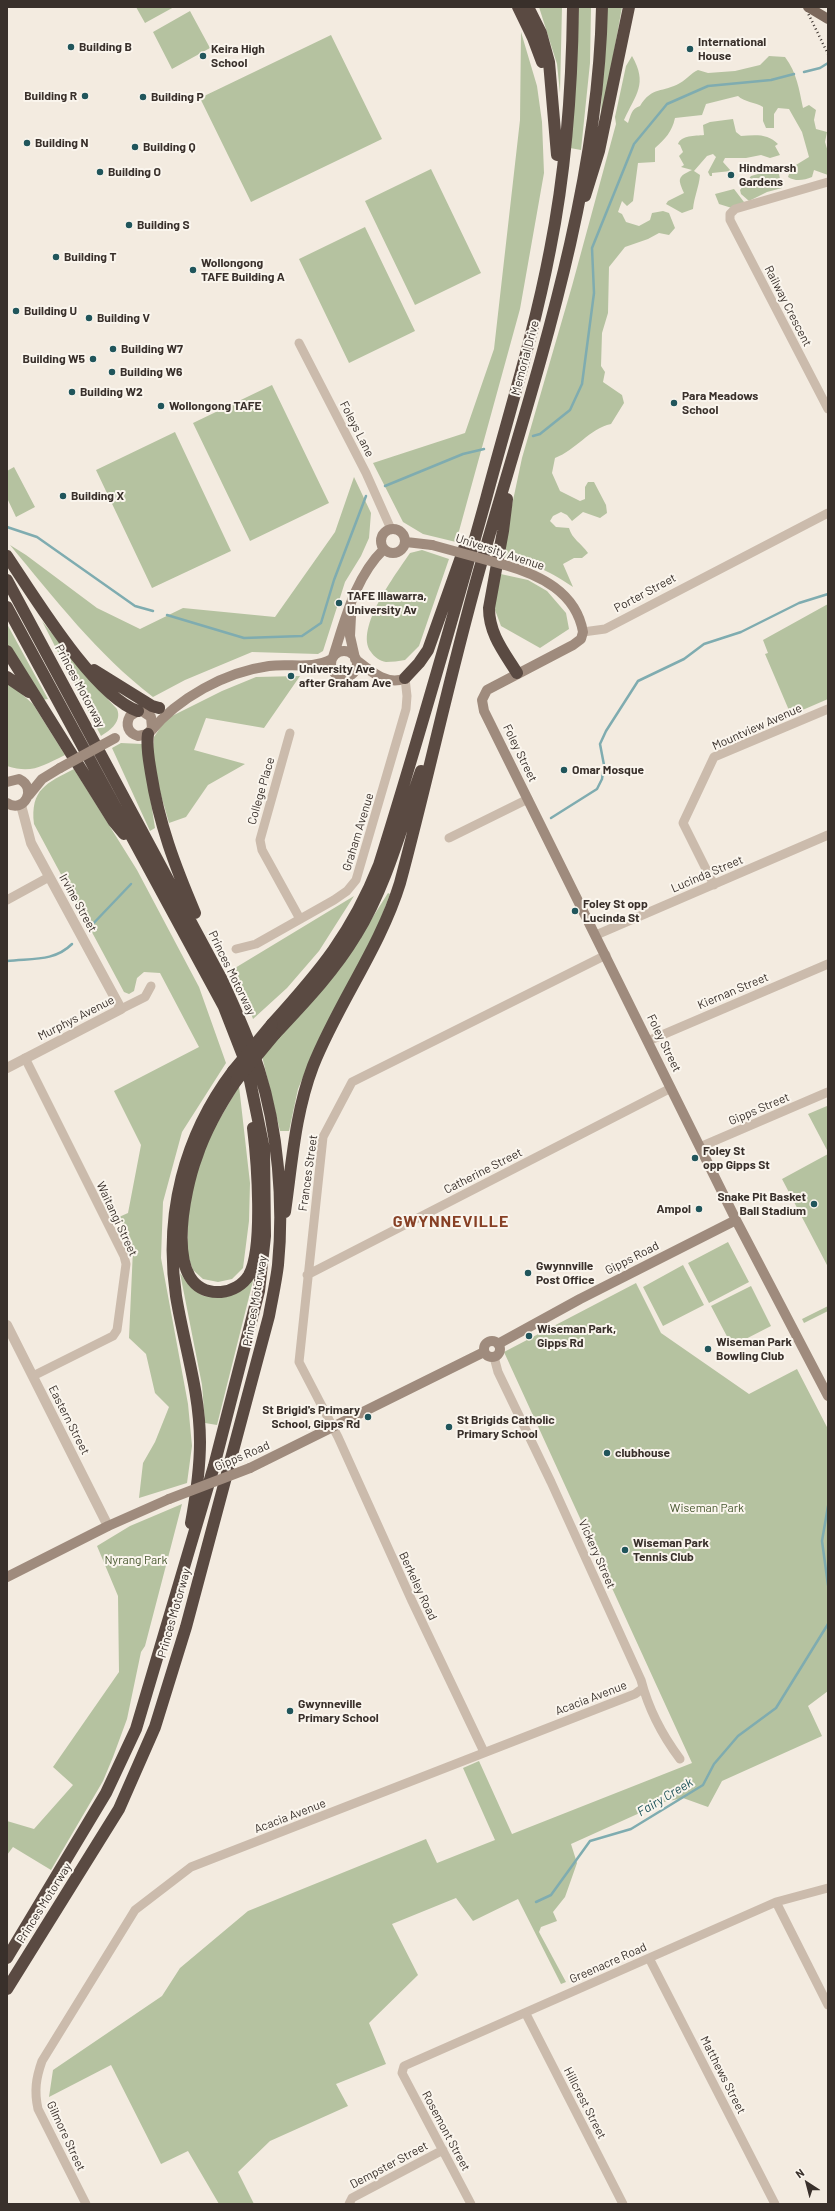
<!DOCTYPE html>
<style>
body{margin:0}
#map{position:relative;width:835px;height:2211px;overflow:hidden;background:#f3ebe0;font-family:Barlow,sans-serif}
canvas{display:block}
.frame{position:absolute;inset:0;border:8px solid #39302b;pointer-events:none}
.north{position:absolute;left:787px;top:2163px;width:40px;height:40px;-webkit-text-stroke:3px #faf5ed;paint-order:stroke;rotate:324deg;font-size:11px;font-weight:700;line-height:16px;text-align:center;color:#39302b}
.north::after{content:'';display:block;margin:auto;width:14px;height:18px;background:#39302b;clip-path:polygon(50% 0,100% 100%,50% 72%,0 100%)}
</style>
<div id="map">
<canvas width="835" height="2211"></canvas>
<div class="frame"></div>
<div class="north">N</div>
</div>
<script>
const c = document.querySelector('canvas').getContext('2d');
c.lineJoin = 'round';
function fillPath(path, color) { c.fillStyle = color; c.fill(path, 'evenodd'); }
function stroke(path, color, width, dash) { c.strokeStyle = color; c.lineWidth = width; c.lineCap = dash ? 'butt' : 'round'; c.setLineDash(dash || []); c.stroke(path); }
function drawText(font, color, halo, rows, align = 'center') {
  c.font = font + ' Barlow,sans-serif'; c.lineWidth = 4; c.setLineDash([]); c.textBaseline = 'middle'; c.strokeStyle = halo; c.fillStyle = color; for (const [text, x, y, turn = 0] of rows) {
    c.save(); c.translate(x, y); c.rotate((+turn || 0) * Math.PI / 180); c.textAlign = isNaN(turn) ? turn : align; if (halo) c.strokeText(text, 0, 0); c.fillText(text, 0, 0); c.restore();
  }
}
fillPath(new Path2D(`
 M 136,7 L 174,7 L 145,23 Z
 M 539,7 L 562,7 L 560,93 L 557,64 Z
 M 579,7 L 591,7 L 590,63 L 581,150 L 570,148 Z
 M 606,7 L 622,7 L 600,131 Z
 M 190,11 L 210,48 L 172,69 L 153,32 Z
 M 521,32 L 537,86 L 542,122 L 544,173 L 520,309 L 456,542 L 423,534 L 403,522 L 373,463 L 465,433 L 494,349 L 520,120 Z
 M 331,35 L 382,139 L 251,202 L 200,98 Z
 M 632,56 C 648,84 636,94 624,120 L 628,123 C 631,115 631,109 640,106 C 652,86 663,93 680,83 C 687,79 691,73 698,70 L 708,73 L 735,71 L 760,65 L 769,56 L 785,57 C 797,73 799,89 803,108 L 809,105 L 816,110 L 814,120 L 816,129 L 827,132 L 825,142 L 828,152 L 828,175 L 814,170 L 812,177 C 804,180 796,182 788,177 L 791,168 L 809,157 L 802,132 L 789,109 L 778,108 L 774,114 L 774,128 L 766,128 L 763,121 L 763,107 C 755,102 744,102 738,96 L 706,104 L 702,115 L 675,118 C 672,132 665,139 655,148 L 655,162 L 638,163 L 633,201 L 627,206 L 622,201 L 618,212 L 622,214 L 626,222 L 639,226 L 650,220 L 652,213 L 663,211 L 669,213 L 675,228 L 669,235 L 659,233 L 648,239 L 625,247 L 609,267 L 608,313 L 602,333 L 601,366 L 605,372 L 603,382 L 622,395 L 624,403 L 611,424 C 589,429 576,450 555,458 L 552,473 L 560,491 L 580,501 L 585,499 L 585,487 L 588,482 L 594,482 L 606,505 L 607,513 L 600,518 L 583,512 L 572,521 L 567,515 L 561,512 L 553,516 L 550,521 L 556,527 L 569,528 C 572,539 581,543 588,553 L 582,558 L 574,558 L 563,564 L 573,587 C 546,569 532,563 501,557 L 522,458 L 572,286 L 616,124 L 615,117 L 626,66 Z
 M 733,119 L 736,132 L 741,136 C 754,135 768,133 778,144 L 775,146 L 780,155 L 770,158 L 761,155 L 746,158 L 725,158 L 723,162 L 731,171 L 712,173 L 712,176 L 710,176 L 708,172 L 716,157 L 713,154 L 707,156 L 694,171 L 700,175 C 699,187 694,197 693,209 L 682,213 L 666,204 L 668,201 L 684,193 C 678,179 677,177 692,170 L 681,167 L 684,165 L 679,156 L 683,152 L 680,145 L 678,144 C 681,135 695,136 704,135 L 703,125 L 710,122 Z
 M 431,169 L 481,273 L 415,305 L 365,201 Z
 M 772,170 L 779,174 L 782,188 L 767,192 L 749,201 L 741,194 L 740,190 L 751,176 Z
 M 734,189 L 744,202 L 735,209 L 719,204 L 715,194 Z
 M 365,227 L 415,331 L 349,363 L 299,259 Z
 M 272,385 L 329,503 L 250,541 L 193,423 Z
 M 175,432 L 231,551 L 152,588 L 96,470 Z
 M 14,467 L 35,507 L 16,517 L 7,498 L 7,471 Z
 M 354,477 L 371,513 L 369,538 L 361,556 L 345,582 L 323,651 L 318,654 L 252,652 L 185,680 L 153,697 C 97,654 55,599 10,545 L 26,555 L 97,608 L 140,629 L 183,608 L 275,617 L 335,532 Z
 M 422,550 L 449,559 L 419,646 L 405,660 C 399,661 392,662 386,662 C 380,661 374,657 371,652 C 354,629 396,574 410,553 Z
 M 496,573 L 528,580 L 547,591 L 566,613 L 569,629 L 540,648 L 501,626 L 492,602 Z
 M 828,604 L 828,699 L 791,715 L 765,654 L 768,653 L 763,640 Z
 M 42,621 L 86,676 L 117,709 C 122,721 111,730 101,736 Z
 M 7,624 L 48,699 L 41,700 L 7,645 Z
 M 300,676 L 264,728 L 206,718 L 194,750 L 245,764 L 208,785 L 186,817 L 169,823 L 157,781 L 153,751 L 154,737 L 166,719 L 222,691 L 256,677 Z
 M 7,681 L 33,704 L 65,755 C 42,766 32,774 7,766 Z
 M 121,743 L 142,744 L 155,828 L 150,831 L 112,748 Z
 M 74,769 L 137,870 L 199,987 L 226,1063 L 182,1132 L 163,1202 L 161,1258 L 188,1404 L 192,1446 L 187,1483 L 139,1498 L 143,1463 L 155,1442 L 169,1407 L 155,1393 L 146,1354 L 129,1338 L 133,1249 L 119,1217 L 128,1213 L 141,1145 L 114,1091 L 199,1047 L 160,973 L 144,972 L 137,978 L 134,991 L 129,994 L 124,992 L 34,824 C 30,789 47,783 74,769 Z
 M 388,893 L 390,894 L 372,942 L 318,1041 L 298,1089 L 289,1131 L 280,1131 L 262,1056 L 340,969 Z
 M 354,896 L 319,951 L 287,988 L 253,1019 L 235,968 Z
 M 239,1086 L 250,1183 L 249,1221 L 243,1268 L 232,1279 L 218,1282 L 203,1279 L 193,1270 L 187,1253 L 189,1196 L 208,1139 Z
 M 827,1106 L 828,1108 L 828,1152 L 808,1114 Z
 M 828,1154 L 828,1267 L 782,1179 Z
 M 728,1242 L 749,1282 L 709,1303 L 688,1263 Z
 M 683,1265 L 704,1305 L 663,1326 L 643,1287 Z
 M 180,1273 L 188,1284 L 203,1296 L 227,1297 L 254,1277 L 217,1425 L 205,1423 L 202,1385 Z
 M 636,1283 L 661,1333 L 749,1394 L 797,1369 L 828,1429 L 828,1691 L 808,1706 L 822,1736 L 722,1781 L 708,1807 L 683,1798 L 664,1802 L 571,1844 L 577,1863 L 565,1897 L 553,1912 L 557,1921 L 541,1927 L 539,1932 L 566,1982 L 561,1984 L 518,1899 L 473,1921 L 456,1898 L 392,1924 L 418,1975 L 369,2023 L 386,2064 L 336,2084 L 348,2106 L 270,2141 L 238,2172 L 254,2204 L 219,2204 L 188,2151 L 161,2164 L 111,2065 L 49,2097 L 53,2070 L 162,1996 L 180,1968 L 248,1911 L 426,1839 L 437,1863 L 495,1840 L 463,1768 L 479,1761 L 512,1834 L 692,1763 L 504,1352 Z
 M 751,1286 L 771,1326 L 732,1346 L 711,1306 Z
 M 828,1306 L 828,1311 L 804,1323 L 802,1319 Z
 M 182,1504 L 145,1646 L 141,1652 L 127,1719 L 113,1757 L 103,1781 L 51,1870 L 13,1847 L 7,1855 L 7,1821 L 34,1829 L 73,1785 L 53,1767 L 119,1672 L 118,1596 L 97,1546 L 130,1526 Z`), '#b5c2a0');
stroke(new Path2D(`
 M 804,72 L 820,68 L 828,63
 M 533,436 L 540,434 L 570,410 L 582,384 L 594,293 L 592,248 L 634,144 L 667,104 L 708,86 L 771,80 L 794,74
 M 385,486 L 463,454 L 484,449
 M 7,527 L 37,537 L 135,606 L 153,611
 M 167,615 L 244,638 L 302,636 L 321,623 L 334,580 L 366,496
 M 551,818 L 597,789 L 602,779 L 604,765 L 600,744 L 606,731 L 638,681 L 684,659 L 704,644 L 741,632 L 799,603 L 828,594
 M 89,928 L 131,884
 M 7,961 C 31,958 54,962 72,944
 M 828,1506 L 822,1541 L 828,1585
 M 536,1902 L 551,1895 L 590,1841 L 631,1829 L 703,1785 L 714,1764 L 738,1736 L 776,1708 L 828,1624`), '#7facb0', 2.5);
stroke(new Path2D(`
 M 828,182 L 735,209 L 730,214 L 730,220 L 828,409
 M 299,343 L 366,473 L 391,529
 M 583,632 L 605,629 L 828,513
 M 290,733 L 260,840 L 262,850 L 300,919
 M 449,838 L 528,799
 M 714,885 L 683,823 L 714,757 L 828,709
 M 7,900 L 49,877
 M 596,935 L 828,835
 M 236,949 L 256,944 L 334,900 L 347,891 L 356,880 L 406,709 L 407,696 L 405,678
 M 121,1009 L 145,997 L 151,986
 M 648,1041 L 828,964
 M 25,1058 L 124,1256 L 126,1264 L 117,1330 L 113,1336 L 33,1376
 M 700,1147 L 828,1092
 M 307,1275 L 671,1088
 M 494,1357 L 498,1372 L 551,1482 L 641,1680 C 648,1707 662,1735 680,1759
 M 484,1752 L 412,1601 L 338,1437 L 299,1362 L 323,1137 L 352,1082 L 606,955
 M 776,1902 L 828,2005
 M 649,1958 L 775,2204
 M 526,2014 L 623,2204
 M 86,2204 L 38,2109 C 34,2091 36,2078 42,2061 L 135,1910 L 191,1867 L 635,1694 L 642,1689
 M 349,2204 L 352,2198 L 443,2150
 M 471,2204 L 402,2073 L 404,2066 L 776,1902 L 828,1888`), '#cbbbac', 9);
stroke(new Path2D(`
 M 7,1068 L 121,1009 L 31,843 L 21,805
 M 7,1325 L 108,1526`), '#cbbbac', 10);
stroke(new Path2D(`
 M381 541a12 12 0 1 1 24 0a12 12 0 1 1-24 0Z
 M 406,542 L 432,545
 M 505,565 C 540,575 576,592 583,632 L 581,639 L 573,645 L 487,690 L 482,700 L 484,711 L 736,1220 L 828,1396
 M 351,616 L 350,636 L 355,658
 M331 664a13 13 0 1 1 26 0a13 13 0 1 1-26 0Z
 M 333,657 C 345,620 355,577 384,549
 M 355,659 C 368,669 387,687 405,678
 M 142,711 L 151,717 L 152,728 L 148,734 L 138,736 C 128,733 125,725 130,716 L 138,711 L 160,707
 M 150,732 C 178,698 225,672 269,666 C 291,663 312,670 332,659
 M 7,782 L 19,779 C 38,788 24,814 7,803
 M 29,795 L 42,779 L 60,768
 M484 1349a8 8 0 1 1 16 0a8 8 0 1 1-16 0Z
 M 498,1344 L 580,1299 L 736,1220
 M 250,1468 L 484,1352
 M 7,1577 L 108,1526 L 169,1499`), '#9f8b7d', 10);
stroke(new Path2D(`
 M 518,7 L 533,38 L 542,62
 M 528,7 L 541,33 L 549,62 L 557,155
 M 585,196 L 599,151 L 629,7
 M 507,499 L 503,531 L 489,608 C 489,634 504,652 517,673
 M 7,556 C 34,596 94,696 138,711
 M 7,580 L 221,978 C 235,1008 249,1039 259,1070 C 278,1130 284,1203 278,1265 C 276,1282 272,1299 269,1316 L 186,1627 L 155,1727 L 119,1809 L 7,1989
 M 7,607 L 224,1007 L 247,1066 L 264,1149 L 265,1236 L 259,1291 L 214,1466 L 136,1729 L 106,1793 L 7,1958
 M 7,651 L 114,822 L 124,834
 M 94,670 L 152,706 L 159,708
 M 7,677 L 29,692
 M 405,678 L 419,663 L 428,650 L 466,543
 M 148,734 C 146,747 149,760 151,773 C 159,824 175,866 195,913
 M 272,1024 C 320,971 352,933 379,865 C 417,744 452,621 486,499 C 508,416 534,334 550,250 C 566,170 572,88 573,7
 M 275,1034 C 304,1003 334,972 356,935 C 386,887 402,825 421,771
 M 236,1081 C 220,1105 206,1129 197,1156 C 185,1187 160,1296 221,1292 C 232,1291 243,1285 249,1275 C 264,1248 257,1160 253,1128
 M 285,1212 C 292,1163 295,1113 313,1066 C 338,1003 380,948 400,883 C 428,779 450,674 479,571 C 531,388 598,199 602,7
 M 191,1523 C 196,1496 200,1469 200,1442 C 200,1392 184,1345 176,1296 C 164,1215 184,1136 233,1071`), '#5a4a42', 12);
stroke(new Path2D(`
 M 805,7 L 828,54`), '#39302b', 2.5, [1, 3]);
stroke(new Path2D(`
 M 432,545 L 505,565
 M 60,768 L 115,738
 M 169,1499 L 250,1468`), '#9f8b7d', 10);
stroke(new Path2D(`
 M 808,7 L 828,19`), '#7b685c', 10);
stroke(new Path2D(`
 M 233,1071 L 272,1024
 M 236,1081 L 275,1034`), '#5a4a42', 12);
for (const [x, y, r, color] of [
 [71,47,4,"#20555b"],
 [690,49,4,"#20555b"],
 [203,56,4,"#20555b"],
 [85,96,4,"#20555b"],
 [143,97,4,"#20555b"],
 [27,143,4,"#20555b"],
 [135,147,4,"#20555b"],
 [100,172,4,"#20555b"],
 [731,175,4,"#20555b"],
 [129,225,4,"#20555b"],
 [56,257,4,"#20555b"],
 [193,270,4,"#20555b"],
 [16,311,4,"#20555b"],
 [89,318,4,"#20555b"],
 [113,349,4,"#20555b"],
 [93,359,4,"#20555b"],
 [112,372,4,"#20555b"],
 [72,392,4,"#20555b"],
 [674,403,4,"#20555b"],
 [161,406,4,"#20555b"],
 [63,496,4,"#20555b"],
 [339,603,4,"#20555b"],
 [291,676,4,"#20555b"],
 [564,770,4,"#20555b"],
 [575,911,4,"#20555b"],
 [695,1158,4,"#20555b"],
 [814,1204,4,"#20555b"],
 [699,1209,4,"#20555b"],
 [528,1273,4,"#20555b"],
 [529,1336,4,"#20555b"],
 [708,1349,4,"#20555b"],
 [368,1417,4,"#20555b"],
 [449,1427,4,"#20555b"],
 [607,1453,4,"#20555b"],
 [625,1550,4,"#20555b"],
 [290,1711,4,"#20555b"]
]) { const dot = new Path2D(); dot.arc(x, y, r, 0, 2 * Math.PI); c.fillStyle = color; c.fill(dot); stroke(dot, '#faf5ed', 1.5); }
drawText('bold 12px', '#39302b', '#faf5ed', [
 ["International",698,42],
 ["House",698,56],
 ["Building B",79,47],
 ["Keira High",211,49],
 ["School",211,63],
 ["Building R",77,96,"right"],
 ["Building P",151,97],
 ["Building N",35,143],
 ["Building Q",143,147],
 ["Hindmarsh",739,168],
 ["Gardens",739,182],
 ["Building O",108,172],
 ["Building S",137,225],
 ["Building T",64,257],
 ["Wollongong",201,263],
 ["TAFE Building A",201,277],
 ["Building U",24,311],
 ["Building V",97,318],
 ["Building W7",121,349],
 ["Building W5",85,359,"right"],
 ["Building W6",120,372],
 ["Building W2",80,392],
 ["Para Meadows",682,396],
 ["School",682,410],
 ["Wollongong TAFE",169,406],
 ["Building X",71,496],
 ["TAFE Illawarra,",347,596],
 ["University Av",347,610],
 ["University Ave",299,669],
 ["after Graham Ave",299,683],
 ["Omar Mosque",572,770],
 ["Foley St opp",583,904],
 ["Lucinda St",583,918],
 ["Foley St",703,1151],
 ["opp Gipps St",703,1165],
 ["Snake Pit Basket",806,1197,"right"],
 ["Ball Stadium",806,1211,"right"],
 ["Ampol",691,1209,"right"],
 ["Gwynnville",536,1266],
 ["Post Office",536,1280],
 ["Wiseman Park,",537,1329],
 ["Gipps Rd",537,1343],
 ["Wiseman Park",716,1342],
 ["Bowling Club",716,1356],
 ["St Brigid's Primary",360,1410,"right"],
 ["School, Gipps Rd",360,1424,"right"],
 ["St Brigids Catholic",457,1420],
 ["Primary School",457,1434],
 ["clubhouse",615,1453],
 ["Wiseman Park",633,1543],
 ["Tennis Club",633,1557],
 ["Gwynneville",298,1704],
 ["Primary School",298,1718]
], 'left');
drawText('12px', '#39302b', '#faf5ed', [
 ["Railway Crescent",788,306,63],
 ["Memorial Drive",525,358,-75],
 ["Foleys Lane",357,429,63],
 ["University Avenue",500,552,18],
 ["Porter Street",645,593,-28],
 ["Princes Motorway",80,686,62],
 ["Mountview Avenue",757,727,-24],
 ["Foley Street",520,753,64],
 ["College Place",261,791,-74],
 ["Graham Avenue",358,832,-73],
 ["Lucinda Street",707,874,-23],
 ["Irvine Street",78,903,61],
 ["Princes Motorway",232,973,64],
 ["Kiernan Street",733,991,-23],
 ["Murphys Avenue",76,1018,-27],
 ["Foley Street",664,1043,64],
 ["Gipps Street",759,1109,-23],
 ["Catherine Street",483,1171,-27],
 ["Frances Street",308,1173,-82],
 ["Waitangi Street",117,1219,65],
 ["Gipps Road",632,1258,-27],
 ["Princes Motorway",255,1301,-80],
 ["Eastern Street",69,1420,63],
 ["Gipps Road",242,1456,-23],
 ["Vickery Street",597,1554,66],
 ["Berkeley Road",418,1586,65],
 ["Princes Motorway",174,1613,-74],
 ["Acacia Avenue",591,1698,-21],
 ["Acacia Avenue",290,1816,-21],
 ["Princes Motorway",44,1903,-58],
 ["Greenacre Road",608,1963,-24],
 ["Matthews Street",723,2075,63],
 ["Hillcrest Street",585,2103,63],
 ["Rosemont Street",446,2131,62],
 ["Gilmore Street",66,2136,65],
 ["Dempster Street",389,2165,-28]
]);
drawText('12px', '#47572f', '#faf5ed', [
 ["Wiseman Park",707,1508],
 ["Nyrang Park",136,1560]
]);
drawText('italic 13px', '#20555b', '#faf5ed', [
 ["Fairy Creek",665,1797,-31]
]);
c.letterSpacing = '1px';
drawText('bold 16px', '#874025', '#faf5ed', [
 ["GWYNNEVILLE",451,1222]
]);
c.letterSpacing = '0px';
</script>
